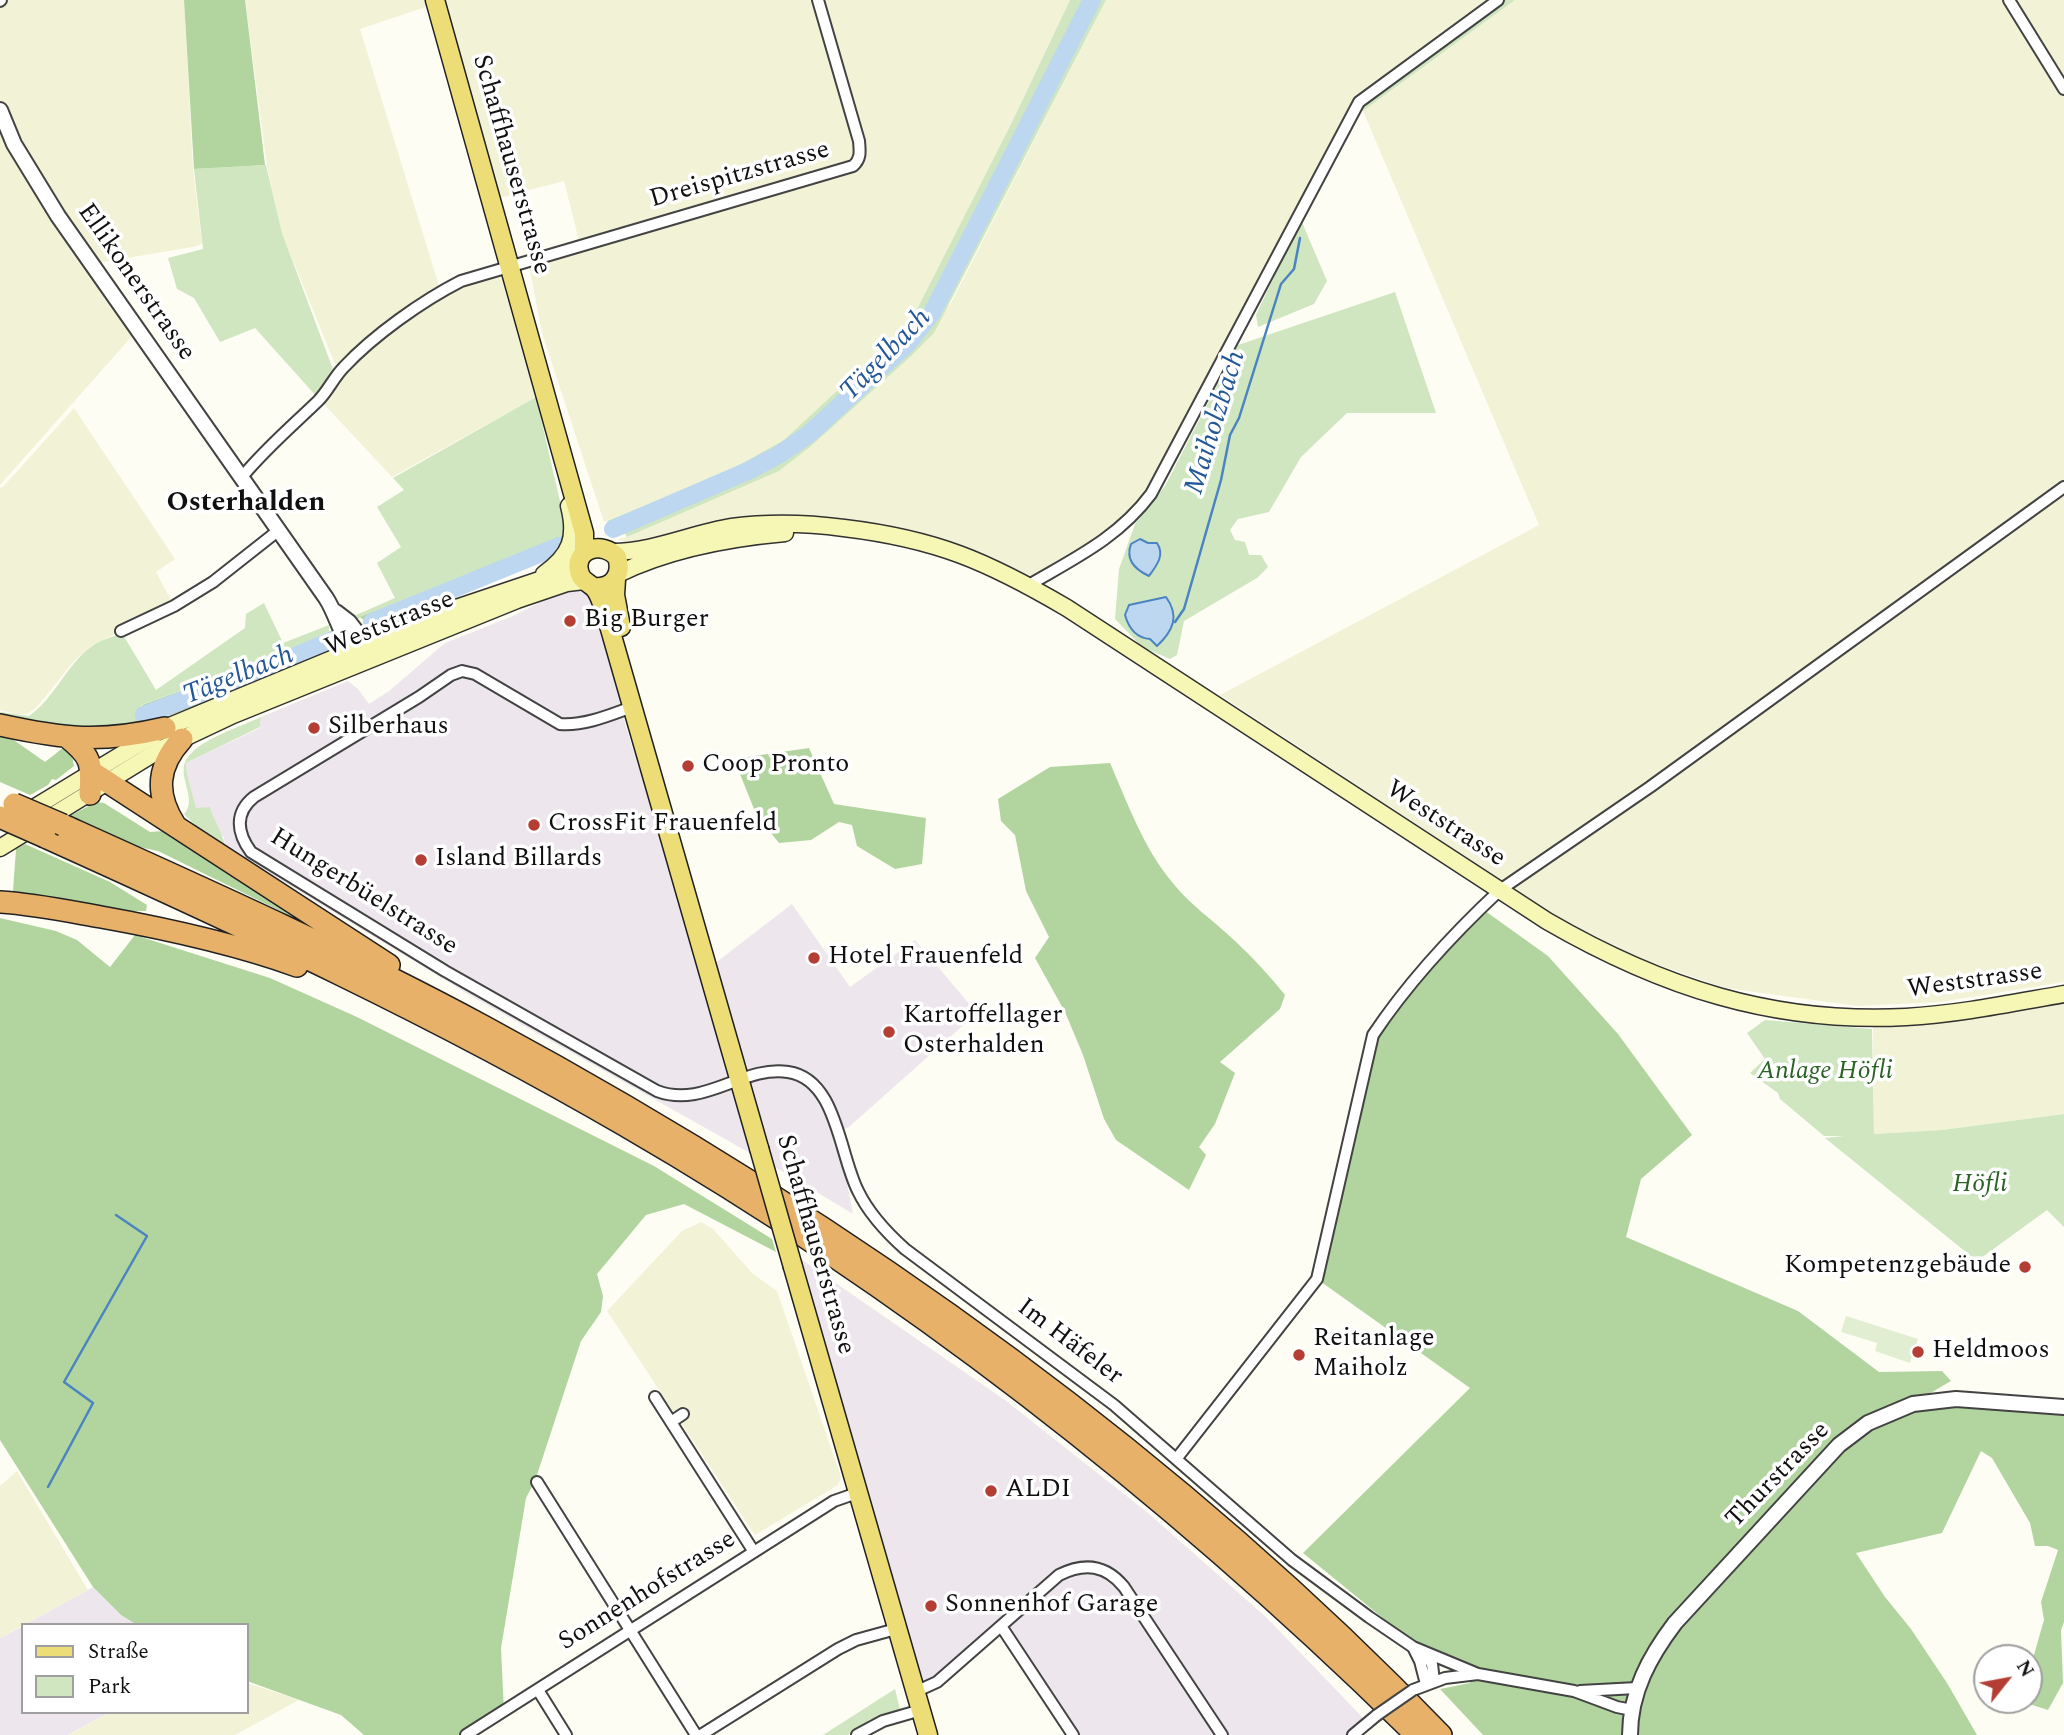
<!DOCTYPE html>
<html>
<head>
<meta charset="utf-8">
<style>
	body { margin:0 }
	#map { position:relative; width:2064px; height:1735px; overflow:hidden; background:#fefdf4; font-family:Spectral,serif }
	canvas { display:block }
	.legend { position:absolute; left:21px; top:1623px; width:228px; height:91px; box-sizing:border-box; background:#fff; border:2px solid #9f9f9f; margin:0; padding:9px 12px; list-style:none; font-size:21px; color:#101010 }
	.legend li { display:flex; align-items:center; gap:14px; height:35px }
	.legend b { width:35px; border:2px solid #9f9f9f }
	.north { position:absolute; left:1973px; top:1644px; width:70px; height:70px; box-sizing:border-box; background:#fff; border:2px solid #9f9f9f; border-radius:50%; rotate:59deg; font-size:19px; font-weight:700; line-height:28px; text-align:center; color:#101010 }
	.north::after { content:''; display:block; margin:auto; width:24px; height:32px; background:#b43d34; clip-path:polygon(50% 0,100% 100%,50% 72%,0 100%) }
</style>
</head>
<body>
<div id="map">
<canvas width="2064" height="1735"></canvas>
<ul class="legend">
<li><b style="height:9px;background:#ecdd76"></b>Straße</li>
<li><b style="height:19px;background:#cfe6c0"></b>Park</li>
</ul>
<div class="north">N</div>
</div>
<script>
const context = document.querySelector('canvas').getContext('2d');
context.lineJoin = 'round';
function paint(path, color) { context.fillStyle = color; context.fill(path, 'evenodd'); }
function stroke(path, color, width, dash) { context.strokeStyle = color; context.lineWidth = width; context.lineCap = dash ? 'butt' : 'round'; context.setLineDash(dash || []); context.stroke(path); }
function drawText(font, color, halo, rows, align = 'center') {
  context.font = font + ' Spectral,serif'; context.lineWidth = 7; context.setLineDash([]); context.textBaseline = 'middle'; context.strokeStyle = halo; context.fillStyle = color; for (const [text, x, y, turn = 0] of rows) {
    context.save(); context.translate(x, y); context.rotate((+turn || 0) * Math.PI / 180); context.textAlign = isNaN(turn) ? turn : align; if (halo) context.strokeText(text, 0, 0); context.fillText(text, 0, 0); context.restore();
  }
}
paint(new Path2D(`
	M565 590H579L585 593 599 617 621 697 623 716 633 750 643 769 701 974 792 904 850 987 915 940 977 1013 849 1127 837 1132 853 1214 780 1170 473 997 225 846 224 837 219 832 210 807 196 809 187 774 186 763 260 728 261 717 348 681 358 689 369 704 389 691 445 643 513 616Z
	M801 1259 1005 1400 1148 1513 1266 1617 1368 1723 1353 1735H1073L1001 1626 937 1682 915 1692 793 1267Z
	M93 1587 121 1615 137 1625H24Z
	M23 1626V1712H110L68 1735H0V1638Z`), '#ede6ed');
paint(new Path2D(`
	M9 0H184L193 169 202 243 198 246 98 263 62 213 27 157 0 99V5Z
	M245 0H427L429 6 360 29 439 286 340 363 335 364 282 234 267 166Z
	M435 0H1070L1012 122 910 323 784 440 730 470 604 522 542 333 528 260 580 245 564 181 492 200Z
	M1106 0H1498L1359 102 1135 516 1029 585 1012 576 845 528 626 544 618 539 627 537 779 471 810 447 909 358 951 303Z
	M1515 0H2064V982L1940 1002 1858 1006 1725 988 1639 958 1556 916 1220 695 1539 525 1363 111Z
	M0 121 134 334 0 485Z
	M489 276 500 277 508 285 536 397 392 477 321 401 360 354 438 296 462 283Z
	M74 408 175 559 156 572 174 606 92 645 73 662 37 707 27 714H16L0 710V488L4 486Z
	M2064 1002V1114L1942 1130 1874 1134 1873 1025 1957 1020Z
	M701 1222 713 1229 753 1274 777 1291 841 1477 838 1485 755 1535 607 1311 682 1231Z
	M17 1471 88 1590 0 1638V1486Z
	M247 1683 299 1700 235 1735H69L110 1712H247Z`), '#f1f2d6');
paint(new Path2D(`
	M1070 0H1106L934 333 909 358 810 447 779 471 627 537 625 534 613 532 607 521 730 470 784 440 910 323 1012 122Z
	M1498 0H1515L1363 111 1359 102Z
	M266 165 282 233 334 372 317 397 255 328 220 342 194 298 177 289 168 258 203 249 194 169Z
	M1301 220 1327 281 1314 304 1258 327 1256 315Z
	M1395 292 1436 413H1347L1301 457 1269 512 1238 519 1230 530 1235 540 1245 542 1249 555H1261L1268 567 1257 578 1184 621 1177 655 1170 659 1142 647 1115 619 1119 569 1135 524 1165 486 1238 345ZM1140 539 1148 543H1157C1165 555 1157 565 1149 576 1138 571 1131 564 1128 552Z
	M536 397 565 523 566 534 561 541 357 619 356 615 395 598 377 563 401 547 377 507 404 490 393 478Z
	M264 603 283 643 329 625V631L282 654 141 705 149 725 113 732 0 720V712L29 716C55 698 66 665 92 646 100 640 113 637 122 633L156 690 245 628 246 614Z
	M261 717 260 727 186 763 187 774 196 808 210 807C214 821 223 833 225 846L203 833 184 814C199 798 174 774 188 757 201 739 240 727 261 717Z
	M1765 1020 1872 1029 1874 1134 1942 1130 2064 1114V1227L2047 1210 1977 1261 1825 1138 1844 1136H1824L1780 1099 1778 1093 1750 1073 1765 1059 1747 1033Z
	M895 1689 900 1710 869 1720 848 1735H823Z`), '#cfe6c0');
paint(new Path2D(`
	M184 0H245L265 165 194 169Z
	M552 544 553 555 509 572 378 628H373L360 617Z
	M330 632 333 643C275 675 211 702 149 722L142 705 282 654Z
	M0 736 11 738 45 762 64 747 71 751 74 766 56 780 52 779 48 785 30 795 0 782Z
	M809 748 834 804 926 818 922 864 895 869 857 846 852 825 839 822 811 840 779 843 756 814 738 769 747 757Z
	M1110 763C1128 804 1143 847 1172 882 1189 904 1214 921 1234 940 1252 957 1270 976 1285 995L1280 1009 1220 1062 1235 1073 1215 1124 1199 1147 1206 1155 1189 1190 1116 1140 1104 1119 1083 1055 1065 1012 1035 958 1049 937 1026 891 1015 835 1001 821 998 799 1050 767Z
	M96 802 104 803 150 832 164 831 315 928 158 851 139 847 70 816Z
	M25 844 110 882 147 905 146 911H117L13 891 16 849Z
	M1481 908 1548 956 1618 1034 1692 1135 1641 1179 1626 1237 1798 1311 1879 1372 1942 1371 1951 1381 1915 1402 2064 1407V1622L2061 1630 2063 1683 2048 1710 2020 1701 2029 1700V1672L2044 1620 2041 1602 2058 1550 2048 1546H2035L2030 1523 1992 1458 1981 1451 1942 1533 1856 1553 1885 1597 1911 1629 1947 1683 1977 1735H1483L1440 1689 1470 1683 1468 1666 1435 1653 1406 1637 1303 1553 1470 1388 1317 1279 1373 1035Z
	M0 918 56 931 77 940 110 967 135 935 270 978 357 1017 654 1166 772 1239 776 1252 684 1204 646 1215 597 1274 603 1296 601 1312 581 1341 535 1481 526 1498 501 1648 504 1712 466 1735H364L341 1715 247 1681V1625H137L121 1615 93 1587 0 1440Z`), '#b2d5a0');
paint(new Path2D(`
	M1846 1316 1918 1339 1910 1363 1875 1351 1877 1343 1841 1332Z`), '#e1eed1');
const water = new Path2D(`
	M1140 539 1148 543H1157C1165 555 1157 565 1149 576 1136 570 1125 560 1131 544Z
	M1166 597C1180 616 1173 631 1157 646L1150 639C1136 638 1129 629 1125 615L1129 605Z`);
paint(water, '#bdd7f1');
stroke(water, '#4b84c1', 2);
stroke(new Path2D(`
	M1175 622 1184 609 1221 480 1230 435 1239 418 1281 284 1294 269 1300 238
	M48 1487 93 1403 64 1382 147 1236 116 1215`), '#4b84c1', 2.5);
stroke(new Path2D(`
	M613 529 750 470 780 454 809 434 908 343 932 313 1092 0
	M372 622 559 546
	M144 715 285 661 334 639`), '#bdd7f1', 18);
const minor = new Path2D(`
	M2009 0 2064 89
	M0 1 1 0
	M242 477C265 449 292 426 318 401 328 391 334 377 344 367 374 335 422 301 461 281L853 166C861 159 860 152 859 141L818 0
	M1029 585C1075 558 1118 538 1151 494L1359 102 1498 0
	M121 631 174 606 213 582 279 530
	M632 707C610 715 584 726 560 724L475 674 462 671 451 675 419 697 254 797C234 813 237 833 251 852L445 971 657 1091C704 1109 743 1065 788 1072 837 1079 839 1154 858 1191 869 1214 886 1232 905 1249L1114 1405 1292 1560 1369 1617 1413 1647 1478 1674
	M655 1397 754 1552
	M671 1422 683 1414
	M1177 1458 1317 1279 1373 1035C1407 984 1454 933 1500 890L1650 787 2064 487
	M537 1482 696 1735
	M1001 1626 1073 1735
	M1413 1647 1420 1661 1426 1684
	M1425 1653 1432 1664 1434 1681
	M538 1690 566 1735
	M1413 1690 1445 1678 1478 1674 1574 1691 1617 1707 1632 1710
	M1580 1691 1637 1688
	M915 1692 937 1682 1059 1575C1085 1562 1106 1565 1124 1587L1222 1735
	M466 1735 834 1501 857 1493
	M701 1735 838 1649 856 1640 896 1629
	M857 1735 883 1721 921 1710
	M1353 1735 1377 1715`);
const tertiary = new Path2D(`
	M0 110 14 144 58 216 326 598C338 616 342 644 360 656
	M336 612 349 622 366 644
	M1630 1735C1630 1692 1650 1656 1675 1623L1839 1445 1868 1423 1913 1404 1956 1399 2064 1407`);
const secondary = new Path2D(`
	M613 552C653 552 693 533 732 527 770 522 806 523 844 528 936 539 987 561 1067 608L1547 921C1661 987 1773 1024 1906 1017 1959 1014 2012 1003 2064 994
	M544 574C571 555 577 537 569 506
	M618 574C669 549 729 538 785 533
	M22 815 165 728 453 609 563 572 580 559
	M0 848 161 749 233 715 517 600 567 583 584 581`);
const primary = new Path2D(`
	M435 0 584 533V553
	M616 579 615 595 621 627
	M593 587C612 589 623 575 617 557 603 541 574 548 579 571 581 581 588 582 594 588 599 593 601 602 604 608L759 1148
	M793 1267 928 1735`);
const motorway = new Path2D(`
	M0 725C64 739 101 743 165 728
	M67 737C92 757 92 763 90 794
	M92 772 389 965
	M63 825C205 889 348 953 485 1027 833 1215 1166 1449 1441 1735
	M175 825C155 794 157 766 182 739
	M45 837C242 926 437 1016 624 1125 914 1293 1177 1500 1416 1735
	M0 902C34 904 67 911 101 917 168 929 233 943 297 966`);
stroke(minor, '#434343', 14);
stroke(tertiary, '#434343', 18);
stroke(secondary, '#323232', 19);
stroke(primary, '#212121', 21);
stroke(motorway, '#212121', 24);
stroke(minor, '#fff', 10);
stroke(tertiary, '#fff', 14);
stroke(secondary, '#f7f7b5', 16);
stroke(primary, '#ecdd76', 18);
stroke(motorway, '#e7b169', 21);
const minorBridge = new Path2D(`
	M1377 1715 1413 1690`);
const primaryBridge = new Path2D(`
	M759 1148 793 1267`);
const motorwayBridge = new Path2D(`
	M14 804 63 825
	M0 817 45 837`);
stroke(minorBridge, '#434343', 14, []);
stroke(primaryBridge, '#212121', 21, []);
stroke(motorwayBridge, '#212121', 24, []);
stroke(minorBridge, '#fff', 10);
stroke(primaryBridge, '#ecdd76', 18);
stroke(motorwayBridge, '#e7b169', 21);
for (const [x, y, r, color] of [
	[570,621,7,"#b43d34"],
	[314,728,7,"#b43d34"],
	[688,766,7,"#b43d34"],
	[534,825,7,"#b43d34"],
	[421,860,7,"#b43d34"],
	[814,958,7,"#b43d34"],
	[889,1032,7,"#b43d34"],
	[2025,1267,7,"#b43d34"],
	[1918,1352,7,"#b43d34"],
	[1299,1355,7,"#b43d34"],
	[991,1491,7,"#b43d34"],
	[931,1606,7,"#b43d34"]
]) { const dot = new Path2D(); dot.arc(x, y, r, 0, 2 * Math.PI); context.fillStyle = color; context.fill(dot); stroke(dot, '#fff', 2.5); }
drawText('26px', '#101010', '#fff', [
	["Schaffhauserstrasse",510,165,74],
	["Dreispitzstrasse",740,176,-16],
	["Ellikonerstrasse",135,283,55],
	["Weststrasse",390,625,-22],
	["Weststrasse",1445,825,33],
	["Hungerbüelstrasse",363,893,32],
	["Weststrasse",1975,982,-8],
	["Schaffhauserstrasse",814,1245,74],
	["Im Häfeler",1069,1343,37],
	["Thurstrasse",1779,1476,-46],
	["Sonnenhofstrasse",648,1592,-32]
]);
drawText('26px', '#101010', '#fff', [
	["Big Burger",584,621],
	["Silberhaus",328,728],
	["Coop Pronto",702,766],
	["CrossFit Frauenfeld",548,825],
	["Island Billards",435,860],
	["Hotel Frauenfeld",828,958],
	["Kartoffellager",903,1017],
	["Osterhalden",903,1047],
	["Kompetenzgebäude",2011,1267,"right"],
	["Reitanlage",1313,1340],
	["Maiholz",1313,1370],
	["Heldmoos",1932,1352],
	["ALDI",1005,1491],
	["Sonnenhof Garage",945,1606]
], 'left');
drawText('italic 26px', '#2b6225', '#fff', [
	["Anlage Höfli",1825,1073],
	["Höfli",1980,1186]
]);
drawText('italic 28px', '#245797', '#fff', [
	["Tägelbach",887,356,-46],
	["Maiholzbach",1217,423,-73],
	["Tägelbach",239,677,-22]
]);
drawText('bold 28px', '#101010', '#fff', [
	["Osterhalden",246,505]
]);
</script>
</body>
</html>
